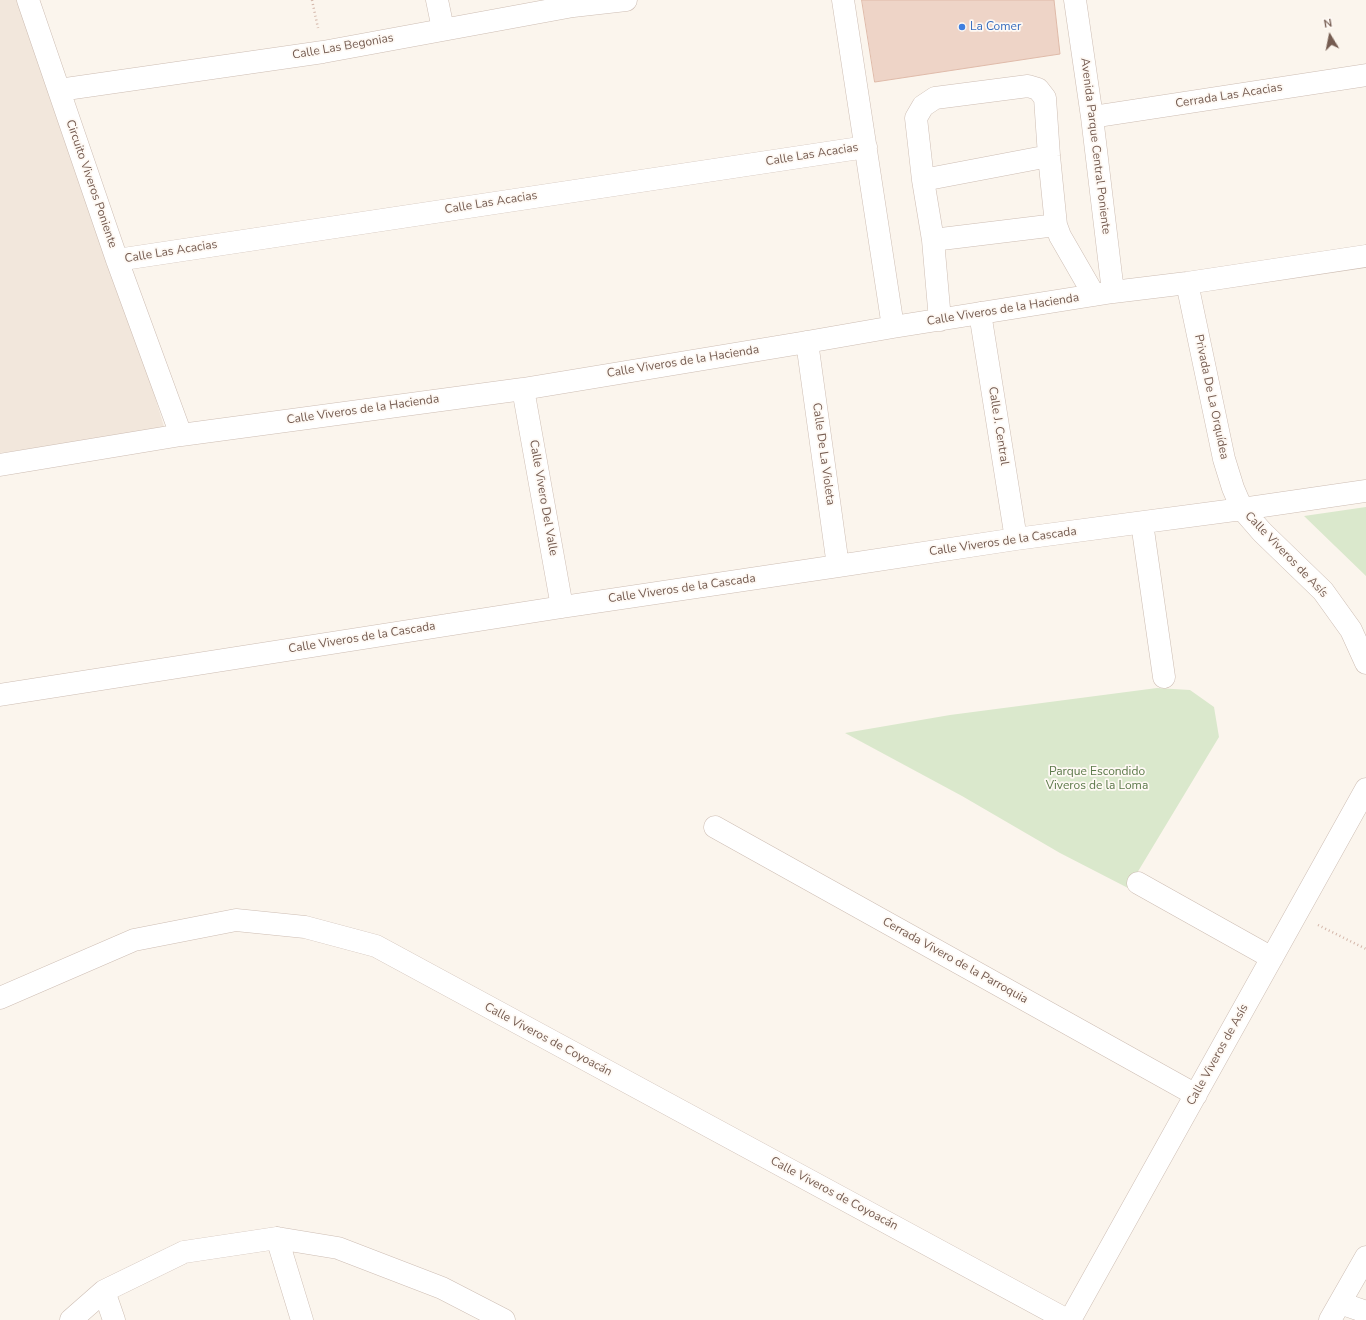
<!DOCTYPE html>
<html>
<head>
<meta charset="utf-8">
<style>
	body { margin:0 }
	#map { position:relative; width:1366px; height:1320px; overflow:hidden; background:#fbf5ed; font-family:"Nunito Sans",sans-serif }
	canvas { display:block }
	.north { position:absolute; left:1310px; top:16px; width:40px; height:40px; -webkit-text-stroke:3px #fef9f4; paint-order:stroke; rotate:350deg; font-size:11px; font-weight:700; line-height:16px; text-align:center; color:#755c51 }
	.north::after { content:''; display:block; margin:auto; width:14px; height:18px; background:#755c51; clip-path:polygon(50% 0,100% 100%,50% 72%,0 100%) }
</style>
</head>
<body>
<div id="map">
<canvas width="1366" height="1320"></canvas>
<div class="north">N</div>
</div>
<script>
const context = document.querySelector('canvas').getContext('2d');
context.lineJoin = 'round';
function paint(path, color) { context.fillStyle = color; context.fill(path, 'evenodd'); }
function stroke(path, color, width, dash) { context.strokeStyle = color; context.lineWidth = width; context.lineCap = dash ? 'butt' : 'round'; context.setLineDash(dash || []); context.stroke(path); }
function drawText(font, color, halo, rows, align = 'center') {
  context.font = font + ' "Nunito Sans",sans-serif'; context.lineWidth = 3.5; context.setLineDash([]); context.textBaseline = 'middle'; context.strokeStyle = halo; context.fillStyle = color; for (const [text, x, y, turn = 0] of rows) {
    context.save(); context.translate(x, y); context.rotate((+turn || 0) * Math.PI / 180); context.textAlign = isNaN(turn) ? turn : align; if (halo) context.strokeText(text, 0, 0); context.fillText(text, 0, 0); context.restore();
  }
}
paint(new Path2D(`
	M0 0H35L165 430 0 453Z`), '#f2e7dc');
paint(new Path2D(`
	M1366 507V576L1304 516Z
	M1157 688 1190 690 1214 707 1219 737 1128 888 1060 853 962 796 845 733 950 715Z`), '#dae8cc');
const building = new Path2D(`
	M862 0H1054L1060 54 875 82Z`);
paint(building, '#eed4c7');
stroke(building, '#dfbaa9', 1);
const minor = new Path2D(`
	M28 0 117 260 181 435
	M437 0 443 29
	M843 0 893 327
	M1075 0 1092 117 1113 292
	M59 90 323 52 573 6 626 0
	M1092 117 1366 75
	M923 180 1049 156
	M933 240 1056 225
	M117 260 866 147
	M1187 283 1224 459 1233 488 1242 509 1262 532 1323 591 1351 630 1366 663
	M980 313 1016 539
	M940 320 933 240 923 180 916 118 923 106 935 98 1028 86 1038 89 1045 98 1049 156 1056 225 1060 236 1094 295
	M807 342 838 566
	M523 389 562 607
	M0 465 181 435 523 389 807 342 893 327 1113 292 1187 283 1366 256
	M1142 523 1164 677
	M0 695 562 607 838 566 1016 539 1242 509 1366 491
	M715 827 1196 1095
	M1138 883 1272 958
	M0 998 134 940 236 920 305 927 376 946 1067 1320
	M277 1238 302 1320
	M104 1291 114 1320
	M1340 1303 1366 1312
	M71 1320 104 1291 184 1252 277 1238 338 1248 442 1288 504 1320
	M1070 1320 1366 789
	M1330 1320 1366 1257`);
stroke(minor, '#cdbdb3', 23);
stroke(new Path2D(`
	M312 0 318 28
	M1318 925 1366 949`), '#d4b7aa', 2.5, [1, 3]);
stroke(minor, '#fff', 22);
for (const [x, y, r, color] of [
	[962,27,4,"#3f7fe0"]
]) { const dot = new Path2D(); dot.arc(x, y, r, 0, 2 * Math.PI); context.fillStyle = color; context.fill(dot); stroke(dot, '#fef9f4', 1.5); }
drawText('12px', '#366cbe', '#fef9f4', [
	["La Comer",970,27]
], 'left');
drawText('12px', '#755c51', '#fef9f4', [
	["Calle Las Begonias",343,47,-10],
	["Cerrada Las Acacias",1229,96,-9],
	["Avenida Parque Central Poniente",1095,146,83],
	["Calle Las Acacias",812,155,-9],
	["Circuito Viveros Poniente",91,184,71],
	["Calle Las Acacias",491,203,-9],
	["Calle Las Acacias",171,252,-9],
	["Calle Viveros de la Hacienda",1003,310,-9],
	["Calle Viveros de la Hacienda",683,362,-9],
	["Privada De La Orquídea",1211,397,78],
	["Calle Viveros de la Hacienda",363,410,-8],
	["Calle J. Central",998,426,81],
	["Calle De La Violeta",823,454,82],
	["Calle Vivero Del Valle",543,498,80],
	["Calle Viveros de la Cascada",1003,542,-8],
	["Calle Viveros de Asís",1286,555,46],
	["Calle Viveros de la Cascada",682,589,-8],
	["Calle Viveros de la Cascada",362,638,-9],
	["Cerrada Vivero de la Parroquia",955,961,29],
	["Calle Viveros de Coyoacán",548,1040,28],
	["Calle Viveros de Asís",1218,1055,-61],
	["Calle Viveros de Coyoacán",834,1194,28]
]);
drawText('12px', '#5c794a', '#fef9f4', [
	["Parque Escondido",1097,772],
	["Viveros de la Loma",1097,786]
]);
</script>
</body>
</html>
